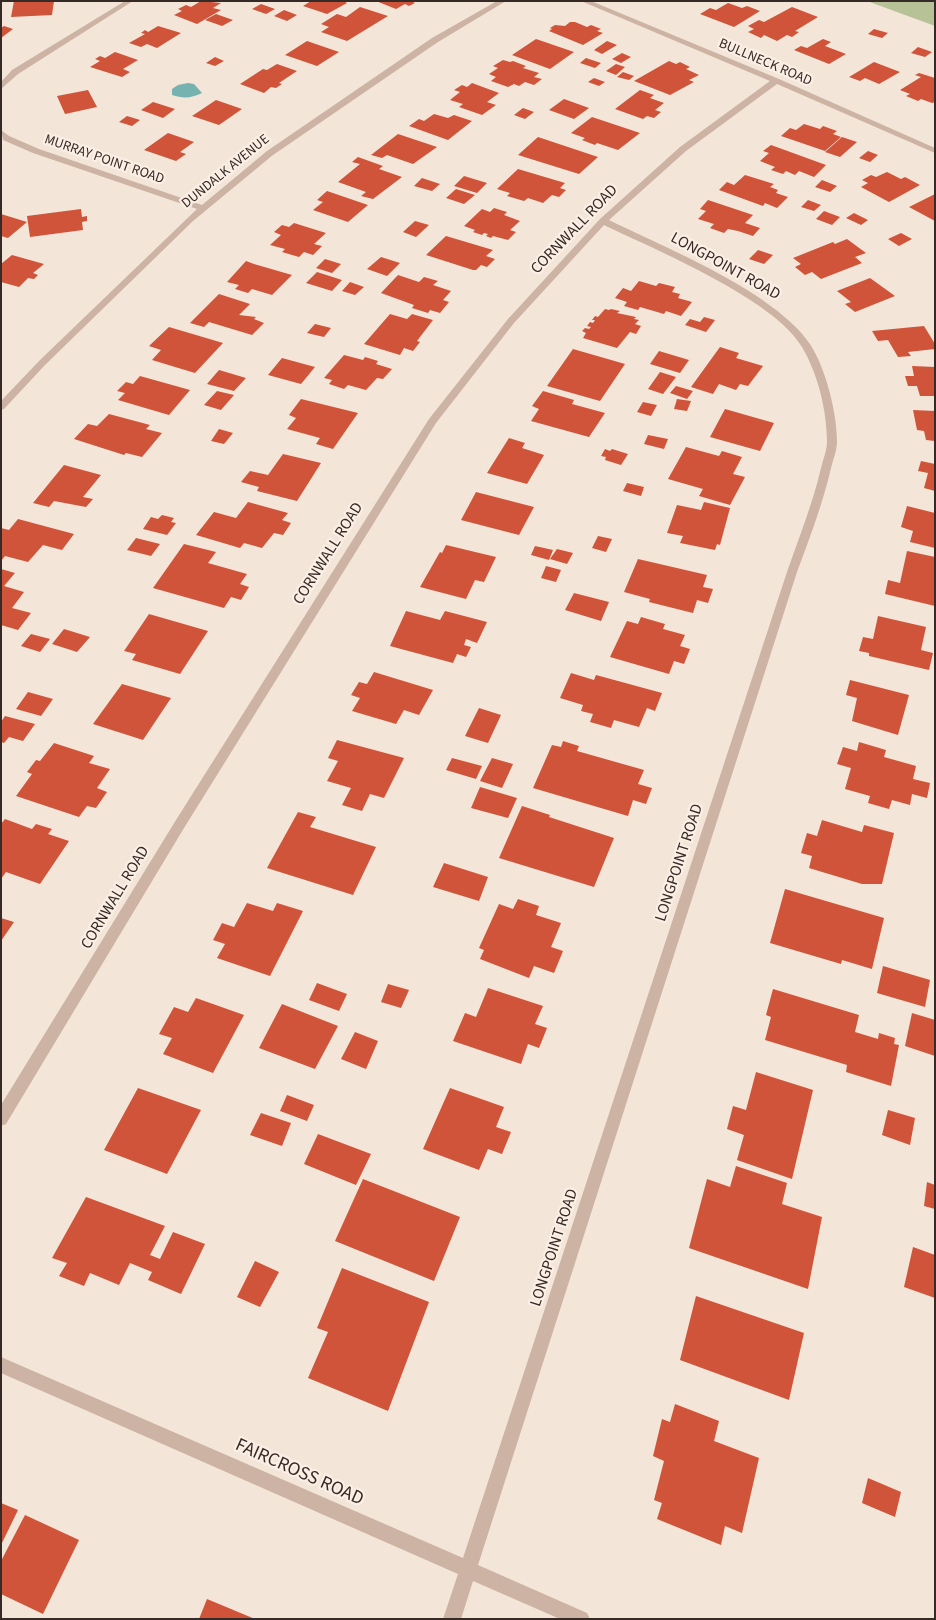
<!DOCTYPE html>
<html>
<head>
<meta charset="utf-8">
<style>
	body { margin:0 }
	#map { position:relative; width:936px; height:1620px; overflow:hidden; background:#f3e5d8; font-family:"Source Sans 3",sans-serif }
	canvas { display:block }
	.frame { position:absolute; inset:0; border:2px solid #362a26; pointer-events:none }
</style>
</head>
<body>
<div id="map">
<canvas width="936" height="1620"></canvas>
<div class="frame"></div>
</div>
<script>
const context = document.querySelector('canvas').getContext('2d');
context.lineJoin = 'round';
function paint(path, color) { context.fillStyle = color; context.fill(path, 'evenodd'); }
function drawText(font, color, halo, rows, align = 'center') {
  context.font = font + ' "Source Sans 3",sans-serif'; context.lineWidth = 4.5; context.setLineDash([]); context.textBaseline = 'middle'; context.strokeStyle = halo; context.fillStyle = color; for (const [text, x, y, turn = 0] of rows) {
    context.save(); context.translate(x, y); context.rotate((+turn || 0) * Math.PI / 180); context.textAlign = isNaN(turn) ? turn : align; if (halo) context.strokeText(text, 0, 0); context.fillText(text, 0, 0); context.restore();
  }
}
paint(new Path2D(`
	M867 1H935V26Z`), '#b7c397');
paint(new Path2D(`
	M188 83 194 84 202 93C191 98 184 99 172 95V89L178 85Z`), '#75b2b0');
paint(new Path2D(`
	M14 1H54L52 15 11 17Z
	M201 1 221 3 213 8 221 10 197 24 174 15 182 11 178 9 186 5 191 7Z
	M311 1H344L347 3 327 14 303 6Z
	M376 1H411L415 3 409 6 405 4 396 9Z
	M728 3 742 8 747 6 760 11 734 27 700 14 710 8 716 10Z
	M261 4 275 9 266 14 252 9Z
	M360 7 388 16 347 41 321 32 329 27 321 24 337 14 346 17Z
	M792 7 818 17 795 31 799 32 792 37 787 35 777 41 764 35 761 38 748 32 754 29 748 26 759 20 764 22Z
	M284 10 297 15 287 21 274 16Z
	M216 14 233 20 222 26 205 20Z
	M570 22H575L587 27 591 25 601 29 597 31 603 33 583 45 549 31 552 29 550 28 555 25 565 26Z
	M4 26 13 29 1 38V28Z
	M158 26 181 33 157 48 147 44 141 47 129 43 145 34 141 33 145 30 148 32Z
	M874 29 888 33 882 38 868 34Z
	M536 39 574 52 550 69 512 55Z
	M823 39 831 42 825 46 846 54 829 64 794 50 801 46 807 48Z
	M307 41 339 52 317 66 285 55Z
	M607 41 617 45 602 54 594 50Z
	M918 47 932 52 925 57 911 53Z
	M115 52 138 60 123 69 130 72 122 77 90 67 100 61 95 59 100 56 105 58Z
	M622 53 631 57 621 63 612 59Z
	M215 57 224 61 215 66 206 63Z
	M586 58 601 63 595 68 580 63Z
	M503 60 510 62 513 61 526 66 523 68 539 73 534 77 542 79 534 85 525 82 519 86 514 84 508 87 491 81 496 77 489 74 498 68 493 66Z
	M669 61 676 64 680 62 690 67 686 69 699 75 689 80 694 82 670 95 634 81Z
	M874 62 900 72 879 84 865 78 860 81 849 77Z
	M277 64 297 71 279 83 282 84 276 88 271 87 264 93 240 84 263 69 267 70Z
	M616 64 625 67 616 75 606 71Z
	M623 72 634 76 629 80 617 77Z
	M919 73 935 78V102L932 103 921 99 918 101 906 96 910 94 900 90 921 77 915 75Z
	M594 78 605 82 599 86 588 82Z
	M472 83 499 93 487 102 496 105 482 115 459 107 463 104 450 100 460 92 454 90 462 85 467 87Z
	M88 90 97 107 65 114 57 96Z
	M640 90 654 95 650 98 664 103 655 110 661 112 654 118 647 116 643 119 615 109Z
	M564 99 589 108 574 119 549 110Z
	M216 100 242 109 219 125 192 116Z
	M153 102 175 109 163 118 141 110Z
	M523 108 534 112 525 119 514 115Z
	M434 114 448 118 454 115 472 121 448 140 409 126 419 119 424 121Z
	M127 116 140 120 132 126 119 122Z
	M592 117 640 133 618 150 597 143 595 145 582 140 585 138 571 133Z
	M804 124 820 129 823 126 837 131 833 134 841 137 825 151 781 136 790 128 796 130Z
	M168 133 194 142 180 152 186 154 176 161 144 150Z
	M398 134 437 147 413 164 387 155 382 158 371 155Z
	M538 137 598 157 579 174 518 155Z
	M842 137 857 142 840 157 825 152Z
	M771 145 826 165 814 177 799 171 795 175 786 171 783 174 771 170 775 167 760 161 769 153 763 151Z
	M868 151 878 155 870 162 859 158Z
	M358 157 383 166 379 169 402 177 373 199 361 196 366 192 338 182 360 164 352 162Z
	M518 169 565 183 560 188 566 190 559 197 552 195 543 203 528 198 524 201 507 196 510 193 497 189Z
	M887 172 901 179 905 177 920 185 889 202 861 187 868 183 862 180 871 175 876 177Z
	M745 175 774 184 770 187 778 190 776 193 788 197 777 208 765 203 763 206 719 190 727 182 734 185Z
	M464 176 487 183 477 193 454 186Z
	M422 178 440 184 432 191 414 186Z
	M822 180 837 186 830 192 815 187Z
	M456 189 475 195 464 204 446 198Z
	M327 191 368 205 348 222 313 210 323 202 317 200Z
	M935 194V221L909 207Z
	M708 200 753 215 745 223 760 228 753 236 738 231 728 229 724 233 710 228 714 224 698 219 706 211 700 209Z
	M808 200 821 205 814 211 801 207Z
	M494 208 507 212 504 215 520 221 510 230 516 232 508 240 493 236 491 238 486 236 488 234 484 233 482 235 473 232 475 230 464 226 482 209 490 212Z
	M81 209 82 217 87 216V221L82 222 83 230 30 237 27 216Z
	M824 211 840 217 832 225 816 219Z
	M854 213 868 220 861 225 846 218Z
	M1 214 27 222 8 238 1 236Z
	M415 221 429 225 416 237 403 232Z
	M294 223 326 233 314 244 322 246 313 255 304 252 299 257 282 252 285 249 270 245 281 235 274 232 282 225 289 227Z
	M901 233 912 239 899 246 888 239Z
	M446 236 493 250 486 256 495 259 487 267 481 265 476 270H473L426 255Z
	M847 239 866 253 855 257 862 263 821 279 812 272 805 275 795 267 801 264 793 258 833 242 835 244Z
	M758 250 773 255 764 264 749 259Z
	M12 255 44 264 33 273 38 275 34 279 28 278 19 287 1 282V264Z
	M381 257 400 263 387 276 367 269Z
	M325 259 341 264 332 273 316 268Z
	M246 261 254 264 292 275 272 295 252 289 248 293 235 289 239 285 227 282Z
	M317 272 342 280 332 291 306 283Z
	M398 275 419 282 424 277 438 281 433 285 451 291 443 300 449 302 440 313 430 310 428 313 412 308 414 305 381 293Z
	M870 278 895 296 855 312 845 304 851 302 837 291Z
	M639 281 656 286 659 283 675 287 672 292 680 294 678 298 692 302 681 316 666 311 664 314 640 307 638 310 624 306 627 302 615 298 623 288 631 291Z
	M350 282 364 287 355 295 342 291Z
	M219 294 250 304 239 315 256 317 254 319 264 323 252 335 209 322 204 327 190 323Z
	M605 309 609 310 611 309 620 311 617 313 636 317 634 319 639 320 635 324 641 326 636 334 630 332 617 348 583 338 586 333 582 331 585 328 589 329 591 327 587 326 590 322 593 323 595 320H592L595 316 598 317Z
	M390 314 407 319 412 314 433 320 417 341 420 342 413 351 404 348 400 355 364 344Z
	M704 317 715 320 706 332 685 325 690 319 700 322Z
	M315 324 331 328 324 337 307 333Z
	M924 326 935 344V349L908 352 911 356 898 357 888 340 878 341 872 331Z
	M169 327 223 343 195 373 152 360 161 350 149 346Z
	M720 347 739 353 736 358 763 366 748 386 740 384 736 390 719 384 713 394 691 387Z
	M573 349 625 364 600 401 547 386Z
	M659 351 689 360 680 373 650 364Z
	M344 355 363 360 365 357 378 361 376 364 392 369 383 379 377 378 366 390 348 385 344 389 329 384 332 380 324 378Z
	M282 358 315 367 301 384 268 375Z
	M912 366 935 367V396H920L917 386H908L905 376H914Z
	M219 370 246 378 234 391 207 384Z
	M660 372 676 377 663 394 648 389Z
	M140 376 190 390 169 415 118 400 125 393 117 391 126 382 133 384Z
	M676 386 693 391 687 399 670 393Z
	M217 391 234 395 221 410 204 405Z
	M543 391 574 400 572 404 605 413 589 437 531 421 539 409 532 406Z
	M301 399 358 413 333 449 316 444 320 438 287 429 296 418 289 415Z
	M677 399 691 401 687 411 674 409Z
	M643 402 657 405 651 416 637 412Z
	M725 409 774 423 760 451 710 437Z
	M913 410 935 411V441L926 440 924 431 917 430Z
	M109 414 150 425 146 429 162 433 142 457 126 453 124 455 74 439 88 424 97 426Z
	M219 429 233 433 224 444 211 441Z
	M648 435 668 439 664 449 644 444Z
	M509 438 525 443 522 448 544 455 527 484 487 473Z
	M686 447 719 456 722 451 742 457 733 474 745 477 730 505 699 496 703 489 668 479Z
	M605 449 610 451 612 449 628 454 621 465 605 460 606 457 601 456Z
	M283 454 321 463 297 501 257 491 259 487 241 482 250 471 268 475Z
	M921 461 935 464V491L924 488 928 473 918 471Z
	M64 465 101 475 83 497 93 499 86 507 54 501 49 507 33 503Z
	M627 483 644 487 641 496 623 491Z
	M476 492 534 507 519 535 461 520Z
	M248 502 288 513 282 520 291 523 283 535 274 533 262 548 244 543 240 548 196 535 214 512 236 518Z
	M704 502 730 508 720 545 717 544 715 550 680 543 683 536 667 533 677 505 701 510Z
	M907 506 935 513V548L910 542 913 531 901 527Z
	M162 515 174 518 171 522 176 523 167 535 143 529 151 517 158 519Z
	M18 519 74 534 62 550 43 545 28 562 5 556 1 561V528L9 530Z
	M598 536 612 539 606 552 592 548Z
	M136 538 160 544 151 556 127 550Z
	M184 544 216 552 208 563 247 574 240 584 249 587 241 600 231 597 224 608 153 588Z
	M446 545 496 557 484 582 475 580 466 599 420 587 440 552 442 553Z
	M535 546 553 550 549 560 531 555Z
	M557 549 573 553 567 564 550 559Z
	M907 551 935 557V606L885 594 888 580 900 583Z
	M638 559 707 575 703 587 713 589 708 603 697 600 693 613 649 602 650 599 624 592Z
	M546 566 561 570 556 582 541 578Z
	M1 569 15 573 4 586 24 592 12 608 31 613 18 630 1 625Z
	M574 593 609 602 601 621 565 610Z
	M406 611 440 620 445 611 487 622 477 643 466 639 464 645 471 647 466 657 457 654 453 663 390 646Z
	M149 614 208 631 180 674 132 660 136 654 124 651Z
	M878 616 926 627 921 650 933 653 929 670 869 656V653L859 651 863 637 873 639Z
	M641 617 665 624 663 629 685 635 680 646 690 649 684 664 674 661 669 674 610 657 627 621 638 624Z
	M64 629 90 637 77 652 52 644Z
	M31 634 50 639 40 652 21 646Z
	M374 672 433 690 419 715 404 710 396 724 352 711 360 698 351 695 359 682 367 684Z
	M571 673 594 680 596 675 662 693 655 711 647 708 639 727 614 720 611 728 590 722 593 714 581 711 583 705 560 698Z
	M850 680 909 695 898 735 852 721 857 698 846 695Z
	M122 684 171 698 143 740 93 724Z
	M28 692 53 699 41 716 16 709Z
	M479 708 501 715 488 743 465 736Z
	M5 716 35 724 23 741 9 737 4 743 1 742V722Z
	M337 740 404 758 384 798 370 794 362 811 342 805 351 788 327 781 338 761 328 758Z
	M563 741 579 746 577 751 644 770 638 784 652 788 646 804 633 800 628 816 533 788 552 745 561 747Z
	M859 742 886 750 884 757 916 766 913 779 930 783 927 798 912 794 910 805 892 800 889 809 868 803 870 796 845 789 851 768 837 764 843 747 857 751Z
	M54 743 94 756 89 763 110 769 97 788 107 792 96 808 87 806 79 817 16 796 32 774 27 772 36 760 40 761Z
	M452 758 482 766 476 779 446 770Z
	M492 758 513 764 502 788 480 781Z
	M480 787 517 798 508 818 471 808Z
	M522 806 550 815 549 817 614 838 594 887 499 858Z
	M298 812 316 817 310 827 376 847 353 895 267 868Z
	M5 819 32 829 36 824 52 829 48 834 69 841 40 884 6 872 1 879V824Z
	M822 820 862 832 864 825 894 833 882 884H862L809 868 812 856 801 853 807 833 817 836Z
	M444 863 488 877 479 901 433 887Z
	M785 889 884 918 872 969 842 960 841 964 770 943Z
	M518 899 539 906 536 915 561 923 551 947 563 951 554 973 534 966 529 978 480 959 484 950 479 948 499 904 513 909Z
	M247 903 273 911 277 903 303 911 270 976 217 958 225 944 213 940 222 923 234 927Z
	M1 918 14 922 1 941Z
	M883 966 930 980 925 1007 877 993Z
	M317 983 347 994 339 1011 309 1000Z
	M388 984 409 990 401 1008 381 1002Z
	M488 988 543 1006 535 1024 547 1028 539 1048 528 1044 521 1064 453 1041 465 1013 476 1017Z
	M773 989 859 1015 855 1032 878 1039 879 1033 895 1038 894 1044 899 1045 891 1086 846 1072 847 1065 765 1040 771 1017 766 1015Z
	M196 998 244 1015 213 1073 163 1054 172 1038 159 1034 174 1007 188 1012Z
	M282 1004 338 1026 315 1069 259 1048Z
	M912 1013 935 1020V1056L905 1046Z
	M355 1032 378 1041 366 1069 341 1059Z
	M756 1072 813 1090 792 1179 737 1160 744 1135 727 1129 733 1106 746 1110Z
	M138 1088 201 1110 167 1174 104 1150Z
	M450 1088 504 1107 496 1127 511 1132 502 1154 488 1149 479 1170 423 1149Z
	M287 1095 314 1105 307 1121 280 1111Z
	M888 1110 915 1118 910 1145 882 1135Z
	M261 1113 291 1123 282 1146 250 1135Z
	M318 1134 371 1154 356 1185 304 1164Z
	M736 1166 787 1183 782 1204 822 1217 808 1289 689 1248 707 1179 730 1187Z
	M363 1179 460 1217 434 1281 335 1241Z
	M927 1182 935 1185V1209L924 1206Z
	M86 1197 165 1226 150 1255 160 1259 173 1232 205 1244 181 1294 148 1280 152 1272 130 1263 119 1285 90 1273 84 1286 59 1276 67 1263 52 1258Z
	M913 1247 935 1255V1298L904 1287Z
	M255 1261 279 1272 260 1307 237 1297Z
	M342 1268 429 1302 388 1411 308 1378 328 1332 317 1328Z
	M696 1296 804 1333 789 1400 680 1360Z
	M675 1404 719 1421 714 1441 759 1458 742 1533 725 1526 721 1545 657 1519 662 1503 654 1500 664 1461 653 1456 662 1419 670 1422Z
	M868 1478 901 1492 895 1517 862 1503Z
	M1 1503 18 1510 1 1545Z
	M25 1515 79 1540 43 1614 1 1594V1561Z
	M207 1599 255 1619H199Z`), '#cf543a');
paint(new Path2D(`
	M125 1H133L18 74 1 89V82L12 70Z
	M497 1H506L438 42 273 155 193 221 45 365 4 409 1 410V401L39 361 197 209 33 153 3 140 1 130 9 136 39 149 202 205 267 151 432 38Z
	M581 1H591L779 79 935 148V153L777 84 686 151 609 220C666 248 775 292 810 344 826 369 837 413 837 442 837 450 833 460 831 468 823 503 810 537 797 572L478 1565 587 1613 590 1619H560L473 1581 461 1619H443L458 1574 1 1373V1357L463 1558 787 572C799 537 813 503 821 468 823 460 827 450 827 442 827 411 818 374 802 347 774 299 656 250 604 225L514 323 436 423 184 828 6 1124 1 1126V1105L176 820 429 419 508 319 600 219 680 147 770 81Z`), '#ccb3a3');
drawText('14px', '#362a26', '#fbefe5', [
	["BULLNECK ROAD",765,63,23],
	["MURRAY POINT ROAD",104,160,19],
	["DUNDALK AVENUE",226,172,-39]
]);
drawText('16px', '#362a26', '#fbefe5', [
	["CORNWALL ROAD",575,230,-46],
	["LONGPOINT ROAD",725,267,29],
	["CORNWALL ROAD",329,554,-58],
	["LONGPOINT ROAD",680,863,-72],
	["CORNWALL ROAD",116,898,-59],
	["LONGPOINT ROAD",555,1248,-72]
]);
drawText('19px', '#362a26', '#fbefe5', [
	["FAIRCROSS ROAD",299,1473,24]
]);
</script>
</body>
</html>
